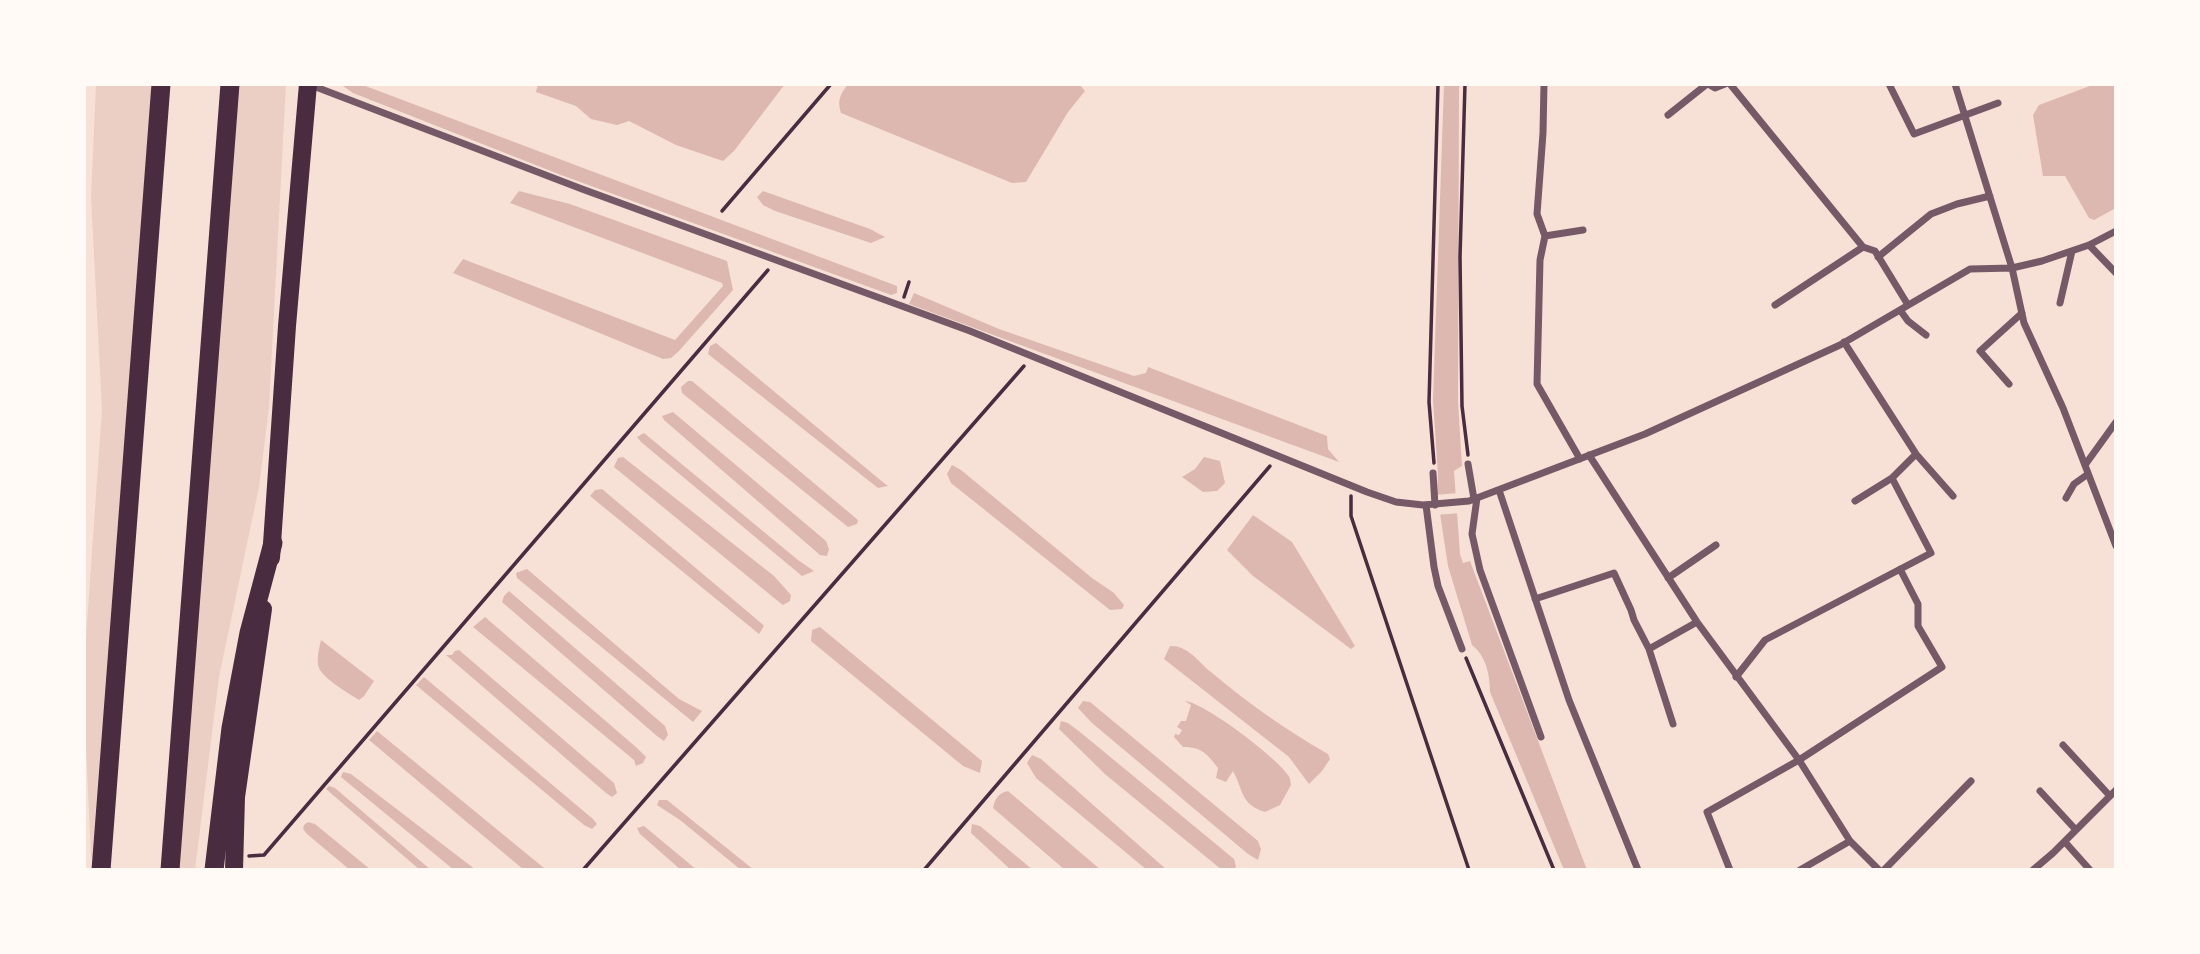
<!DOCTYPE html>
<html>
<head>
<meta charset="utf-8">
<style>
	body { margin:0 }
	#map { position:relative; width:2200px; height:954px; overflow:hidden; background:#f7e1d7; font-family:Montserrat,sans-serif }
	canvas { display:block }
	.frame { position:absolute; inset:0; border:86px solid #fffaf5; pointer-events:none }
</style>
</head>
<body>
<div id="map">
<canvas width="2200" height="954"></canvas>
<div class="frame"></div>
</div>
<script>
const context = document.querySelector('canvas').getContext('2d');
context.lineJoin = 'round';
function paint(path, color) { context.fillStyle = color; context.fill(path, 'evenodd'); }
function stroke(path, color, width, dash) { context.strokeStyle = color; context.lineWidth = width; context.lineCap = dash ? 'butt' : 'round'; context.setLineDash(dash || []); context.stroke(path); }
paint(new Path2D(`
	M96 84H152L92 859 91 856 84 705 85 651 102 410 91 197Z
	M232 84H286L269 408 259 487 219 677 195 870H174Z`), '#ebcfc5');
paint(new Path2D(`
	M340 84H360L897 286V293L891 295 561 175 353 93Z
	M538 84H785L734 151 723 161 676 145 629 121 617 125 591 119 576 106 536 92Z
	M848 84H1079L1085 91 1068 112 1026 182 1012 183 841 113C837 100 840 95 848 84Z
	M1444 84H1459L1458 402 1462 466 1454 471 1460 554 1463 563 1470 561 1587 870H1564L1490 692C1490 675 1486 656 1472 645L1448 566 1437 494 1438 475 1433 400Z
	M2095 84H2116V208L2094 220 2089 218 2065 176H2043L2033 115 2039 105Z
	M519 191 570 204 727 261 733 290 678 352 671 358 663 359 453 273 463 259 675 340 723 286 722 283 510 203Z
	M763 191 870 229 885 237 871 243 775 211 763 205 757 197Z
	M914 293 999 329 1134 376 1146 373 1148 367 1327 436 1328 449 1339 462 909 304Z
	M716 343 879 479 888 486 878 488 708 354 710 346Z
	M688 381H692L858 520 857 524 848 527 682 393 681 387Z
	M673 412 826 541 829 549 827 556 820 555 664 420 662 416Z
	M644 433 798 560 814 571 802 576 641 442 637 437Z
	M623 457 774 576 791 595 790 601 783 605 779 602 614 467 618 458Z
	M1204 457 1220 461 1225 483 1217 491 1203 492 1182 477 1195 469Z
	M952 465 961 470 1092 578 1114 593 1124 605 1122 609 1110 610 951 483 947 474Z
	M602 489 761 623 764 626 759 634 590 496 595 490Z
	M1253 515 1292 542 1355 646 1351 649 1253 576 1227 550Z
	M527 569 679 699 702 711 693 722 517 578 516 573Z
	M509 591 665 726 668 735 664 741 657 736 502 602 504 596Z
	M485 617 637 748 646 757 643 763 636 766 634 760 473 627Z
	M820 627 982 761 980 773 963 766 811 641 812 630Z
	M321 640 374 681 364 696 359 700C348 693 324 679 319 668 316 660 319 649 321 640Z
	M1170 646C1185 645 1196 658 1206 668 1244 700 1284 729 1328 754L1330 759 1322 771 1309 784 1289 757 1164 659Z
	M459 650 614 783 617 793 612 797 606 793 446 655H452L455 651Z
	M424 677 593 819 597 824 592 829 584 825 416 685Z
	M1083 701 1090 702 1258 841 1261 849 1258 860 1248 854 1092 723 1078 708Z
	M1185 701C1205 703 1276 757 1288 775 1291 779 1290 781 1291 785L1280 805 1265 812C1240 804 1244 791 1233 771L1226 782 1216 778 1218 768C1207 754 1202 747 1183 747L1174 737 1175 734 1179 735 1182 730 1177 727 1181 721H1186L1191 705Z
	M1061 721 1068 723 1080 732 1234 859 1236 867 1233 870H1222L1106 775 1059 729Z
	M377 731 544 868 545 870H524L369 740Z
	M1032 755 1041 759 1167 870H1147L1036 778 1027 763Z
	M343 772 351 774 476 870H454L341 777Z
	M329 786 335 788 431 870H420L326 789Z
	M1008 791 1101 870H1065L993 808C995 799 998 793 1008 791Z
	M659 800H667L754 870H741L680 820 657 805Z
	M308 822 315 824 371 870H350L307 834 303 829 304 825Z
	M972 824 980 826 1033 870H1011L971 833Z
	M644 826 697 870H681L640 834 637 828Z`), '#dcb8b0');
paint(new Path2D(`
	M1459 493 1461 513 1435 515 1434 495Z`), '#f7e1d7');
stroke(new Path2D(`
	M1465 84 1460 257 1462 406 1468 455
	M722 211 831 84
	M904 297 909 282
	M1434 463 1429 402 1438 84
	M1351 496V516L1469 870
	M1466 658 1554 870
	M249 856 264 855 768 270
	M583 870 1024 366
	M924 870 1270 466`), '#4a2c40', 3.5);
stroke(new Path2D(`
	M308 84 582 189 970 331 1367 492 1396 502 1423 505 1469 501 1645 434 1840 345 1970 269 2012 268 2042 261 2089 245 2116 231
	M1544 84 1543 133 1537 214 1545 236 1540 260 1537 384 1580 459
	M1708 84 1715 88 1725 84
	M1730 84 1863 247 1875 251 1908 305
	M1889 84 1914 134 1998 103
	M1955 84 2012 268 2024 323 2063 408 2116 546
	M1668 115 1707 84
	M1545 236 1583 230
	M2089 245 2116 273
	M1878 257 1931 214 1957 204 1990 196
	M2060 303 2072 251
	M1775 305 1863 247
	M1900 310 1908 321 1926 335
	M2009 384 1980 351 2022 313
	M1916 454 1953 496
	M1589 455 1697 622 1799 760 1850 841 1879 870
	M1468 464 1474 499
	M2085 465 2116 422
	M1433 473 1435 505
	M1499 490 1569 700 1638 870
	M1477 498 1472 534 1480 570 1541 737
	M2066 498 2074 484 2088 474
	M1855 501 1892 478
	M1426 505 1434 567 1438 586 1462 649
	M1668 578 1716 545
	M1535 599 1614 573 1631 610 1634 620 1649 649 1697 622
	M1649 649 1673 724
	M1736 677 1765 640 1931 553 1892 478 1916 454 1844 342
	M2063 745 2110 796
	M2040 791 2076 830
	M2065 842 2090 870
	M1730 870 1707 812 1799 760 1942 667 1918 626V604L1900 569
	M1800 870 1850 841
	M1884 870 1971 781
	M2033 870 2053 853 2116 790`), '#755966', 7);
stroke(new Path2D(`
	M271 558 287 326 308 84
	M234 870 236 797 263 609`), '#4a2c40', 18);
stroke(new Path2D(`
	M101 870 161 84
	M170 870 230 84
	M214 870 231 728 249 633 273 543`), '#4a2c40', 19);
</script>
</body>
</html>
